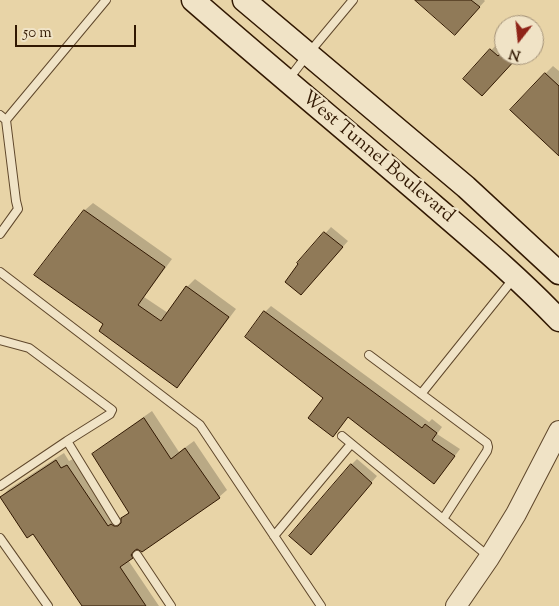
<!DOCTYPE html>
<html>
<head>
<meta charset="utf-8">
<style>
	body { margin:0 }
	#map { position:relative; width:559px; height:606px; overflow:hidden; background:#e8d4a7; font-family:"Sorts Mill Goudy",serif }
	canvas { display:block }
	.north { position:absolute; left:494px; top:15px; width:50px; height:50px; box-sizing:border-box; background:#f0e3c6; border:1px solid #a49278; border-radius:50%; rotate:196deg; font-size:14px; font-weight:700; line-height:20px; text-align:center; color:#311802 }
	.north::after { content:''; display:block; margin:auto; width:18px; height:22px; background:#8f2418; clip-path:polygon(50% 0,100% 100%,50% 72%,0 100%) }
	.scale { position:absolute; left:15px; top:25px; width:121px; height:22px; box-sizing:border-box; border:2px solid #311802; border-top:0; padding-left:6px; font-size:15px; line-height:18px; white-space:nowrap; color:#311802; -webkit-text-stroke:4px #f0e3c6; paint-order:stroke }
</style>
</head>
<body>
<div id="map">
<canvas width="559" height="606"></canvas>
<div class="north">N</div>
<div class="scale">50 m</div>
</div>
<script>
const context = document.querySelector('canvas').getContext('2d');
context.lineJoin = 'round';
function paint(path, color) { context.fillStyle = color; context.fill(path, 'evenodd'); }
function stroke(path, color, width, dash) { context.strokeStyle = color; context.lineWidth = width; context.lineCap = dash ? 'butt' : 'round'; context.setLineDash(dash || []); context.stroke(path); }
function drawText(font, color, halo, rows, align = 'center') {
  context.font = font + ' "Sorts Mill Goudy",serif'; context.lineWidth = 4.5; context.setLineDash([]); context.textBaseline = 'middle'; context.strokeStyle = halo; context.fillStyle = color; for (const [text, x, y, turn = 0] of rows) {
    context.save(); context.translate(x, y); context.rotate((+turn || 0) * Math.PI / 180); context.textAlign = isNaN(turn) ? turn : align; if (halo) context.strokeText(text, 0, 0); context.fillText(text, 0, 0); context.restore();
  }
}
paint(new Path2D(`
	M429 0H484L485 1 460 28Z
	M497 44 504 50V55H518L488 88 465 79Z
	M553 66 559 71V154L545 74Z
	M93 203 172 259 144 297 168 313 187 287 195 279 236 309 184 378 177 386 104 324 36 275 85 210Z
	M331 227 348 241 307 288 299 263Z
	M271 306 429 422 432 419 442 427 437 434 460 449 440 476 434 482 349 416 333 435 325 398 246 337 265 312Z
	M152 411 179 452 194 441 227 490 219 497 140 549 128 560 159 606H83L34 533 1 497 9 489 64 453 69 461 75 458 116 519 120 517 122 519 130 511 93 454 101 447Z
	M357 459 377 476 316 547 351 465Z`), '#0003');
const building = new Path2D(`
	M415 0H471L480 7 455 35Z
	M490 49 498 56 504 49V55H511L516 59 482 96 463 79Z
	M545 73 559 86V156L510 110Z
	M84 210 165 267 138 305 161 321 186 286 229 317 177 388 99 331 103 324 34 275Z
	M324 232 343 247 301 295 285 282 298 264 297 263Z
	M264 311 422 428 425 424 437 433 432 440 455 456 434 484 348 417 333 437 308 418 323 398 245 337Z
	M144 418 171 459 185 448 220 498 142 552 137 549 134 551 131 555 133 558 120 567 146 606H82L33 534 27 538 0 497 56 460 61 468 67 465 108 526 111 524 114 526H118L121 523V518L129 513 92 454Z
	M351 464 372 483 311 555 289 536Z`);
paint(building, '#907a58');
stroke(building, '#311802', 1);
const service = new Path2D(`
	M288 80 308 54 353 0
	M0 115 6 120 16 201 18 209 0 234
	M6 120 106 0
	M0 272 200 425 321 606
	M0 340 29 348 112 410 110 414 67 441 0 486
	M369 355 487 443 488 447 487 451 443 519
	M421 394 514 278
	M342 436 488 556
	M67 441 116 521
	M274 536 351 444
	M0 538 48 606
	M137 555 171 606`);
const tertiary = new Path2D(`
	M456 606 489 558 516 514 559 431`);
const secondary = new Path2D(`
	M193 0C272 69 353 136 433 205 476 242 520 279 559 320
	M244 0 466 187 559 273`);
stroke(service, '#5f472b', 10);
stroke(tertiary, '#5f472b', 22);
stroke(secondary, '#311802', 25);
stroke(service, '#f0e3c6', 8);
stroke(tertiary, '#f0e3c6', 20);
stroke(secondary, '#f0e3c6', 22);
drawText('19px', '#311802', '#f0e3c6', [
	["West Tunnel Boulevard",377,158,40]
]);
</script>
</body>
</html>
